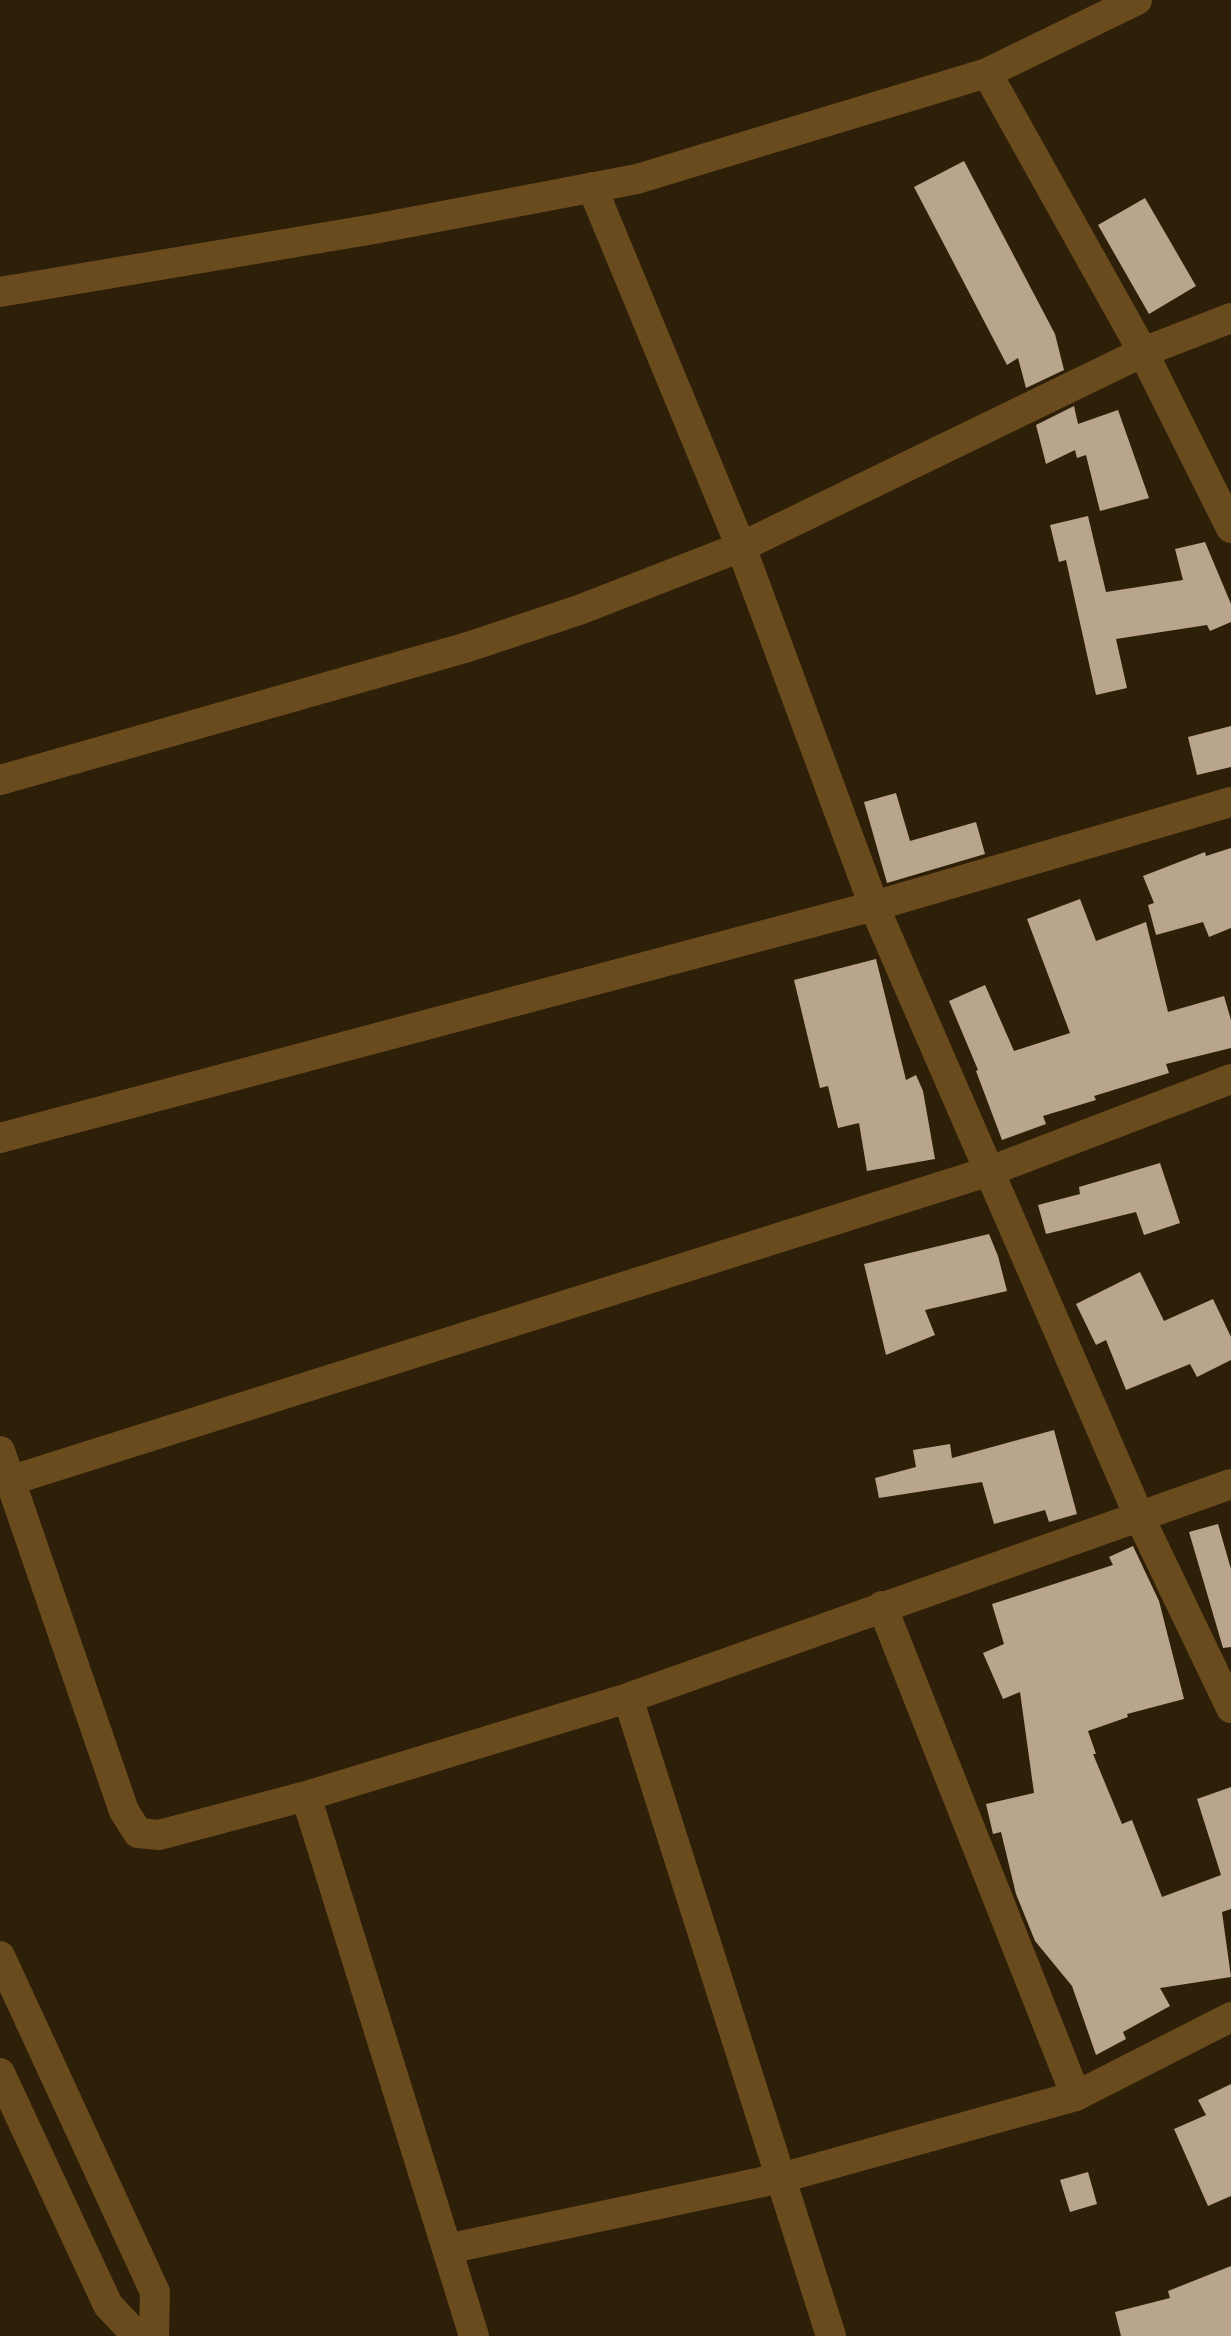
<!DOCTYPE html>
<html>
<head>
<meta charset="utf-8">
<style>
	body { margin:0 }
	canvas { display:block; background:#2e1f08 }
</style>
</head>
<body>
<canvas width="1231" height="2336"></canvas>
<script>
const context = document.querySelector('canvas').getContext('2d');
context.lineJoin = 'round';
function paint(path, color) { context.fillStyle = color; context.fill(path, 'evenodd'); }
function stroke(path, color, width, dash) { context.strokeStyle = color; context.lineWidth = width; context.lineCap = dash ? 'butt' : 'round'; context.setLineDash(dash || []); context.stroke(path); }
paint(new Path2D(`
	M964 161 1055 334 1064 370 1026 388 1018 358 1007 365 914 187Z
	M1145 198 1196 286 1149 314 1098 225Z
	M1074 406 1078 424 1118 410 1149 498 1100 511 1086 455 1077 458 1075 450 1046 464 1036 425Z
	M1088 516 1106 592 1183 580 1175 549 1205 542 1231 604V622L1210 631 1207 625 1116 639 1127 688 1096 695 1066 560 1059 562 1050 525Z
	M1231 726V767L1197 775 1188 737Z
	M896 793 910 841 976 822 985 854 887 883 864 802Z
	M1231 848V928L1209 937 1203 922 1156 935 1148 905 1154 903 1143 876 1205 852 1206 856Z
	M1080 899 1096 941 1146 922 1168 1012 1224 996 1231 1020V1048L1166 1064 1169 1073 1094 1096 1096 1100 1043 1116 1046 1124 1002 1140 976 1071 978 1070 949 1001 985 985 1014 1051 1070 1033 1027 919Z
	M876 959 906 1080 916 1075 923 1091 935 1159 867 1171 859 1123 838 1128 828 1086 820 1088 794 980Z
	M1160 1163 1180 1223 1144 1235 1136 1212 1046 1234 1038 1205 1080 1194 1079 1187Z
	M989 1234 998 1256 1007 1291 925 1310 935 1335 886 1355 864 1264Z
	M1140 1272 1164 1321 1213 1299 1231 1337V1360L1197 1377 1190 1364 1126 1390 1106 1340 1096 1345 1076 1304Z
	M1054 1430 1077 1514 1049 1522 1045 1510 994 1524 982 1482 879 1498 875 1478 916 1467 913 1450 950 1444 952 1458Z
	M1218 1524 1231 1569V1647L1223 1648 1189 1532Z
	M1133 1546 1159 1601 1184 1699 1127 1714 1128 1717 1088 1731 1096 1754H1093L1122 1824 1132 1820 1162 1897 1221 1875 1197 1799 1231 1787V1909L1222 1912 1231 1977 1160 1988 1170 2006 1123 2032 1126 2039 1096 2055 1072 1986 1035 1941 1016 1894 1001 1832 993 1834 986 1804 1034 1793 1020 1692 1003 1699 983 1653 1004 1644 992 1604 1113 1565 1109 1557Z
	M1231 2084V2196L1208 2206 1174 2129 1206 2115 1198 2100Z
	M1088 2172 1097 2204 1070 2212 1060 2180Z
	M1231 2266V2336H1121L1115 2312 1170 2298 1168 2291Z`), '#b9a58b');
stroke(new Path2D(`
	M987 73 1143 352 1231 528
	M592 187 741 547 874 906 1139 1516 1231 1708
	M0 292 374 229 637 179 987 73 1137 0
	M0 780 468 647 579 610 741 547 1143 352 1231 318
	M0 1138 874 906 1231 802
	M0 1451 124 1811 138 1833 159 1835 306 1796 628 1698 1231 1484
	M9 1481 990 1171 1231 1079
	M882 1606 1076 2096
	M628 1698 831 2336
	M306 1796 474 2336
	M0 1956 155 2292 154 2336
	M0 2073 108 2305 137 2336
	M447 2249 781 2178 1076 2096 1231 2017`), '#694b1d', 30);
</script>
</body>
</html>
